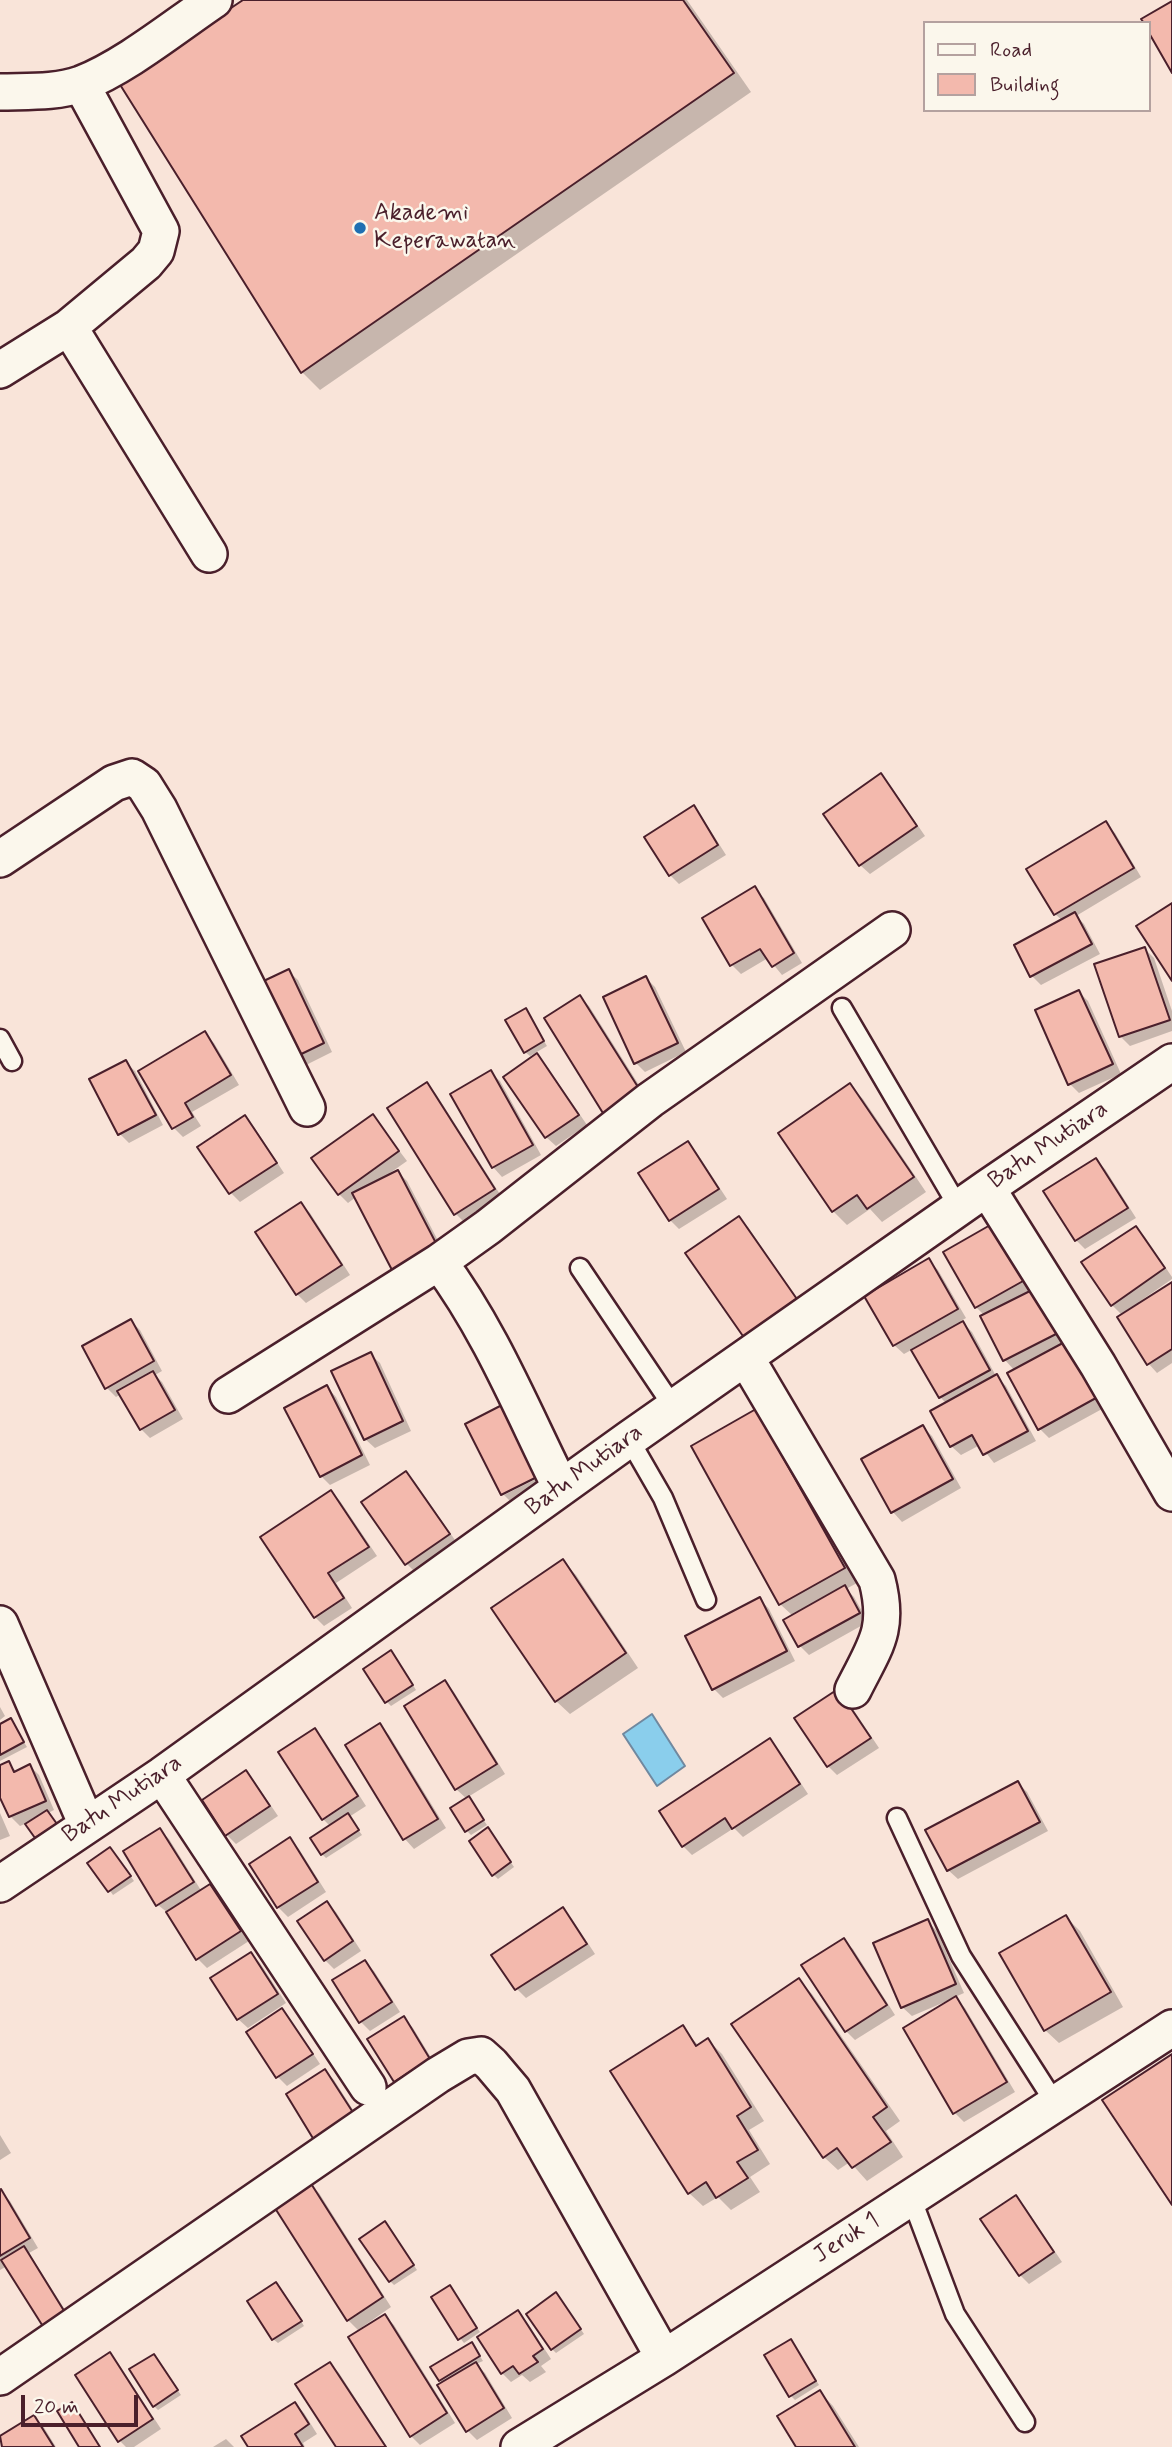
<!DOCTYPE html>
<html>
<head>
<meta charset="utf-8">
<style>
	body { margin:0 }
	#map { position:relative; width:1172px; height:2447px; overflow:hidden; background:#f9e4d9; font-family:Mynerve,sans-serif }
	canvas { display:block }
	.legend { position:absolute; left:923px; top:21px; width:228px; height:91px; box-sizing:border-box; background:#fbf7ec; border:2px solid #b4a19f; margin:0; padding:9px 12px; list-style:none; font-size:21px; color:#4a1f2b }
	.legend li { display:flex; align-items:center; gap:14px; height:35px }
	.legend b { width:35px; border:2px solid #b4a19f }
	.scale { position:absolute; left:21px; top:2395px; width:117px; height:32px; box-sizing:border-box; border:4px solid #4a1f2b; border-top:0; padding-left:9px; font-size:21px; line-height:24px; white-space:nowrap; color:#4a1f2b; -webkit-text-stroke:5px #fbf7ec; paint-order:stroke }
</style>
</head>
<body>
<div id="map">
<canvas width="1172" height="2447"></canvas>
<ul class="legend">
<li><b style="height:9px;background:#fbf7ec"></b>Road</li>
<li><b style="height:19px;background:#f3b9ad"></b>Building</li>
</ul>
<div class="scale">20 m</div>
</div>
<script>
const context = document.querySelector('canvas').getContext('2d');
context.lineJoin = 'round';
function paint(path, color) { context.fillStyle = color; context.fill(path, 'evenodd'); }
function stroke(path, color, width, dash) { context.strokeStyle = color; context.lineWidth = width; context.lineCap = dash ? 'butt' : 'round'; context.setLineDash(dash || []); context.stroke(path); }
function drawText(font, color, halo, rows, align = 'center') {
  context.font = font + ' Mynerve,sans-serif'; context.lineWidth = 5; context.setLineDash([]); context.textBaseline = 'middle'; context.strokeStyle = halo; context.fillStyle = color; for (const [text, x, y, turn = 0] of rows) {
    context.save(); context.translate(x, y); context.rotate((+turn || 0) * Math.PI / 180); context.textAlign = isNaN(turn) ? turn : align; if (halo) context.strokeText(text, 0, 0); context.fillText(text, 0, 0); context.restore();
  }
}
const water = new Path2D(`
	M652 1714 685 1766 657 1786 623 1734Z`);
paint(water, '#8aceec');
stroke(water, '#70889f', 2);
paint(new Path2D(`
	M246 0H687L751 92 320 390 302 372Z
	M881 776 890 785 925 836 870 874 860 865 825 814Z
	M693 808 702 817 726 855 679 884 670 875Z
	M1106 824 1115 833 1141 877 1076 916 1084 924 1100 954 1041 985 1032 976 1063 921 1055 914Z
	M754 889 764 898 802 963 782 975 768 958 741 974 732 965 704 918Z
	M1145 949 1154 958 1172 1011V1031L1130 1046 1121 1037 1097 965Z
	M288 971 298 980 332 1052 300 1068Z
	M646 978 655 987 686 1052 645 1072 636 1063Z
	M1079 992 1088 1001 1121 1074 1079 1093 1070 1084Z
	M580 997 589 1006 651 1104 617 1126Z
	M526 1011 547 1046 530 1056 525 1052Z
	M205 1034 214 1043 239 1085 192 1112 201 1126 183 1137 174 1128 140 1072Z
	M536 1056 546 1065 587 1125 556 1146 546 1137 505 1077Z
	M125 1062 135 1071 163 1125 129 1143 120 1134Z
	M490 1072 500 1081 541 1155 502 1177 493 1167 452 1094Z
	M427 1084 436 1094 503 1199 465 1223 456 1214 389 1109Z
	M850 1086 863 1099 926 1192 882 1222 870 1209 847 1225 833 1211Z
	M373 1116 407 1161 390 1173 391 1175 398 1172 407 1181 446 1256 403 1278 394 1269 356 1197 348 1203 339 1194Z
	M245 1118 254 1127 284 1173 240 1202 231 1193 200 1148Z
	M688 1143 697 1153 727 1199 679 1229 670 1220Z
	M1096 1160 1105 1169 1136 1218 1085 1249 1076 1240Z
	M301 1204 310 1213 350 1275 306 1303 297 1294Z
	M738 1218 748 1227 806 1312Z
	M999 1222 1113 1403 1049 1438 1040 1429 1015 1371 1005 1360 985 1316 976 1307 946 1253Z
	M1136 1228 1145 1237 1172 1277V1279L1139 1302 1140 1305 1172 1285V1363L1157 1373 1148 1363 1123 1316 1112 1305Z
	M929 1261 938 1270 966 1318 961 1321 972 1332 996 1376 1006 1386 1036 1441 994 1463 980 1445 961 1455 951 1446 947 1404 940 1397 913 1349 904 1354 894 1345Z
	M131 1321 140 1330 162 1371 155 1375 162 1382 183 1419 150 1438 141 1429 121 1394 116 1397 107 1388Z
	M370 1354 380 1363 411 1431 375 1448 365 1439Z
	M327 1387 336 1397 370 1465 330 1485 321 1476Z
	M756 1412 770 1425 857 1583 846 1589 854 1597 868 1622 809 1655 800 1646 793 1616 780 1604Z
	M923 1427 932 1436 961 1488 902 1522 893 1512 863 1460Z
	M406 1473 415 1482 457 1543 416 1573 407 1564Z
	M542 1476 547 1485 512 1503 504 1495Z
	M331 1492 340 1501 377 1556 336 1583 352 1608 324 1626 315 1617Z
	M562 1561 576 1575 638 1668 570 1714 556 1701Z
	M760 1599 769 1609 795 1661 723 1698 714 1689Z
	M395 1656 416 1690 391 1706 387 1702Z
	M445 1682 454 1692 505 1774 468 1797 487 1825 471 1835 467 1831V1799L456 1789Z
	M847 1700 879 1748 837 1775 828 1766Z
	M0 1707 5 1716 0 1720Z
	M11 1721 27 1747 0 1761V1726Z
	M380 1726 389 1735 446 1828 414 1849 405 1839 347 1745Z
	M315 1731 324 1740 366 1806 349 1817 362 1835 326 1858 322 1854 331 1827 323 1819Z
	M770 1741 779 1750 808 1794 743 1837 734 1828 692 1855 683 1846Z
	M8 1763 17 1772 30 1766 39 1775 54 1810 48 1813 60 1829 40 1841 27 1823 20 1826 10 1816 0 1794V1767Z
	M246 1773 255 1782 278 1816 236 1844 227 1835 204 1800Z
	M1018 1783 1027 1792 1048 1831 958 1879 948 1870Z
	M0 1813 10 1836 0 1840Z
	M160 1830 169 1839 202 1892 210 1886 219 1895 249 1941 207 1968 197 1958 168 1913 158 1905Z
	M492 1834 514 1867 498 1879 493 1874Z
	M290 1840 299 1849 326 1892 288 1917 278 1907 251 1864Z
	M114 1853 134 1881 113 1895 90 1863Z
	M326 1903 336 1912 361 1951 334 1969 325 1960Z
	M563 1910 572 1919 595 1954 526 1998 517 1989 494 1955Z
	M1066 1917 1080 1931 1123 2007 1059 2043 1045 2030Z
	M928 1922 937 1931 964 1993 955 1997 965 2008 1015 2092 964 2122 955 2113 947 2001 912 2016 902 2007Z
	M843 1940 853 1949 895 2015 855 2040 846 2031Z
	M251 1954 260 1963 286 2003 248 2028 238 2019 212 1979Z
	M365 1962 374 1971 400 2012 370 2031 361 2022Z
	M799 1980 812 1994 900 2121 886 2131 903 2157 867 2181 850 2162 838 2170 824 2157Z
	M282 2010 291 2020 320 2064 287 2086 278 2077 248 2032Z
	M404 2018 413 2028 438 2069 404 2090 395 2081Z
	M682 2028 699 2046 708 2040 722 2054 764 2121 749 2130 770 2164 750 2177 760 2192 731 2210 718 2197 703 2206 689 2193Z
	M325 2071 334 2080 362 2124 288 2094Z
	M0 2135 11 2153 0 2160Z
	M310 2184 319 2193 391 2307 358 2330 348 2320Z
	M0 2191 10 2201 38 2248 29 2253 74 2324 7 2266 0 2270Z
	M1016 2198 1025 2207 1062 2262 1029 2284 1020 2275Z
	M389 2228 417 2270 394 2285 390 2281Z
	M450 2288 480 2332 464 2343 460 2338Z
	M280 2289 304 2326 278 2343 273 2339Z
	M560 2299 584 2334 556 2353 552 2349Z
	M518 2312 527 2322 551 2359 541 2366 546 2372 530 2382 522 2375 511 2382 502 2373Z
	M385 2316 394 2325 455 2423 420 2445 411 2436Z
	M795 2346 819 2385 795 2400 791 2396Z
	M475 2348 483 2361 476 2364 485 2373 512 2418 477 2440 468 2431 440 2380Z
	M109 2354 118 2363 161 2429 134 2447H126L120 2441 77 2375Z
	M154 2356 181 2395 158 2410 154 2406Z
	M330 2364 339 2373 387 2447H338Z
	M820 2392 833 2406 859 2447H798Z
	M295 2404 304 2413 317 2434 303 2443 305 2447H250Z
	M34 2417 43 2426 56 2447H4L0 2438Z
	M226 2439 234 2447H213Z`), '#0003');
const building = new Path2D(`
	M243 0H683L734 73 301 373 119 83Z
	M1172 1V73L1149 33V23H1144L1141 19Z
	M881 773 917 826 859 866 823 814Z
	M694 805 718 845 669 876 644 837Z
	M1106 821 1134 868 1054 915 1026 869Z
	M755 886 794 953 772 967 760 949 730 966 702 918Z
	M1172 903V981L1136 926Z
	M1075 912 1092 944 1030 977 1014 945Z
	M1145 947 1170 1020 1119 1037 1094 964Z
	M289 969 324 1043 289 1060 253 986Z
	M646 976 678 1043 634 1064 603 997Z
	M1079 990 1113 1064 1068 1085 1035 1010Z
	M580 995 643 1095 606 1118 544 1018Z
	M526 1008 544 1041 524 1053 505 1020Z
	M205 1031 231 1075 185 1103 193 1117 172 1129 138 1071Z
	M537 1053 579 1115 545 1138 503 1077Z
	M126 1060 156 1115 118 1135 89 1079Z
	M491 1070 533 1145 492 1168 450 1094Z
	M427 1082 495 1189 454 1215 387 1108Z
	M850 1083 914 1177 867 1209 857 1195 832 1212 778 1133Z
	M373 1114 399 1151 338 1195 311 1158Z
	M245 1115 277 1163 229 1194 197 1147Z
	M688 1141 719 1189 669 1221 638 1173Z
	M1096 1158 1128 1208 1075 1241 1043 1191Z
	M398 1170 438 1247 392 1270 352 1193Z
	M301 1202 342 1265 296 1295 255 1232Z
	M739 1216 799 1302 745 1339 685 1253Z
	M999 1220 1032 1276 975 1308 943 1252Z
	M1136 1226 1165 1268 1111 1306 1081 1262Z
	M929 1258 958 1309 893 1346 864 1296Z
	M1172 1282V1349L1147 1365 1117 1317Z
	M1038 1287 1060 1332 1003 1361 980 1316Z
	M131 1319 154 1361 105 1389 82 1346Z
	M963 1321 990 1370 939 1398 911 1350Z
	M1074 1337 1105 1393 1038 1430 1007 1373Z
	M371 1352 403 1421 364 1440 331 1371Z
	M153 1371 175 1410 140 1430 117 1391Z
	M997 1374 1028 1431 983 1455 972 1435 950 1447 930 1411Z
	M327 1385 362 1455 320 1477 284 1408Z
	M502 1405 539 1476 501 1495 465 1424Z
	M756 1409 845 1568 779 1605 691 1446Z
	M923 1425 953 1479 891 1513 861 1459Z
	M406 1471 450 1534 405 1565 361 1502Z
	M331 1490 369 1547 328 1573 344 1598 314 1618 260 1537Z
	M563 1559 626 1653 555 1702 491 1608Z
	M845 1585 860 1613 798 1647 783 1620Z
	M760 1597 787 1651 712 1690 685 1636Z
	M391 1650 413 1685 385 1703 363 1669Z
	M445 1680 497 1764 455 1790 404 1706Z
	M838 1689 871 1738 827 1767 794 1718Z
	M11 1718 24 1742 0 1755V1724Z
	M380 1723 438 1819 403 1840 345 1745Z
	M315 1728 358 1796 322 1820 278 1752Z
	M770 1738 800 1784 732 1829 725 1818 682 1847 659 1811Z
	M9 1761 14 1772 30 1764 46 1801 9 1817 0 1798V1765Z
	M246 1770 270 1806 225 1836 202 1800Z
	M1018 1781 1040 1822 947 1871 925 1830Z
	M469 1796 484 1820 465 1832 450 1808Z
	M47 1810 57 1824 35 1838 25 1824Z
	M348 1813 359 1830 321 1855 310 1838Z
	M488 1827 511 1862 492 1876 469 1841Z
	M160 1828 194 1882 156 1906 123 1851Z
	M290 1837 318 1882 277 1908 249 1864Z
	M110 1847 131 1876 108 1892 87 1863Z
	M210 1884 241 1931 196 1960 166 1912Z
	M327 1901 353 1941 324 1961 297 1921Z
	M563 1907 587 1944 515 1990 491 1955Z
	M1066 1915 1111 1992 1044 2031 999 1953Z
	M928 1919 956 1984 901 2008 873 1943Z
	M844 1938 887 2005 845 2032 801 1965Z
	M251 1952 278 1994 237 2020 210 1978Z
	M365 1960 392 2002 359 2023 332 1980Z
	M799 1978 887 2107 873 2117 891 2142 852 2168 837 2148 823 2158 731 2024Z
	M956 1996 1007 2082 953 2114 903 2028Z
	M282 2008 313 2054 276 2078 246 2032Z
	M404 2016 430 2059 394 2082 367 2039Z
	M683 2025 696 2046 708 2038 751 2107 737 2116 758 2150 737 2162 748 2178 716 2198 706 2182 688 2194 610 2071Z
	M1172 2054V2205L1102 2100Z
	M325 2069 354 2114 314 2140 286 2094Z
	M310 2182 383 2297 347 2321 273 2205Z
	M1 2189 30 2238 0 2256V2190Z
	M1016 2195 1054 2252 1019 2276 980 2219Z
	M385 2221 414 2265 389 2282 359 2239Z
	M24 2246 66 2314 44 2328 1 2260Z
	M276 2282 302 2321 272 2340 247 2301Z
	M450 2285 477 2328 458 2340 431 2297Z
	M556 2292 581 2329 551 2350 526 2314Z
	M518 2310 543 2349 533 2356 538 2362 519 2374 513 2366 501 2374 477 2337Z
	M385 2314 447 2413 410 2437 348 2337Z
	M791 2339 816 2381 789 2397 764 2355Z
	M472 2342 480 2356 439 2381 430 2367Z
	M110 2352 153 2419 118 2442 75 2375Z
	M154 2354 178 2390 153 2407 129 2369Z
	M330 2362 386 2447H336L295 2384Z
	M476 2362 504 2408 466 2432 437 2385Z
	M820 2390 855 2447H796L777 2416Z
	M72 2402 100 2447H79L57 2411Z
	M295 2402 309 2424 295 2434 303 2447H248L241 2436Z
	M34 2415 54 2447H2L0 2436Z`);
paint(building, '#f3b9ad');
stroke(building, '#4a1f2b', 2);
const lane = new Path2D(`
	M842 1008 959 1208
	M0 1039 12 1061
	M580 1268 674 1408
	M629 1439 663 1498 706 1600
	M897 1818 961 1956 1055 2103
	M911 2197 955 2314 1025 2422`);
const street = new Path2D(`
	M0 92C26 91 56 93 81 84 125 67 174 27 214 0
	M69 327 209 554
	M0 370 69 327 146 263 156 251 161 231 81 84
	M0 859 114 783 132 777 144 785 159 809 307 1108
	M987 1188 1098 1365 1172 1493
	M746 1358 877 1580C890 1630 875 1646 853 1690
	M228 1395 439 1262
	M561 1488C523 1412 490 1330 439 1262L488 1227 650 1100 892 930
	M0 1624 87 1825
	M162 1775 368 2087
	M0 1884 162 1775 629 1439 987 1188 1172 1062
	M0 2377 438 2075 468 2057 481 2055 491 2064 513 2090 664 2358
	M519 2447 664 2358 1172 2028`);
stroke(lane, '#4a1f2b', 23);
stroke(street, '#4a1f2b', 40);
stroke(lane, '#fbf7ec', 18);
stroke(street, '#fbf7ec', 35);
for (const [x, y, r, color] of [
	[360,228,7,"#1f6fb2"]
]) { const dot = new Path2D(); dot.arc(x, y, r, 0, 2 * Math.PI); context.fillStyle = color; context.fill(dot); stroke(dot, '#fbf7ec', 2.5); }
drawText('24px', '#4a1f2b', '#fbf7ec', [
	["Akademi",374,214],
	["Keperawatan",374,242]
], 'left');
drawText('24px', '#4a1f2b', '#fbf7ec', [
	["Batu Mutiara",1049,1146,-34],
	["Batu Mutiara",585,1471,-36],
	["Batu Mutiara",123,1800,-34],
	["Jeruk 1",847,2239,-33]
]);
</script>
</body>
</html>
